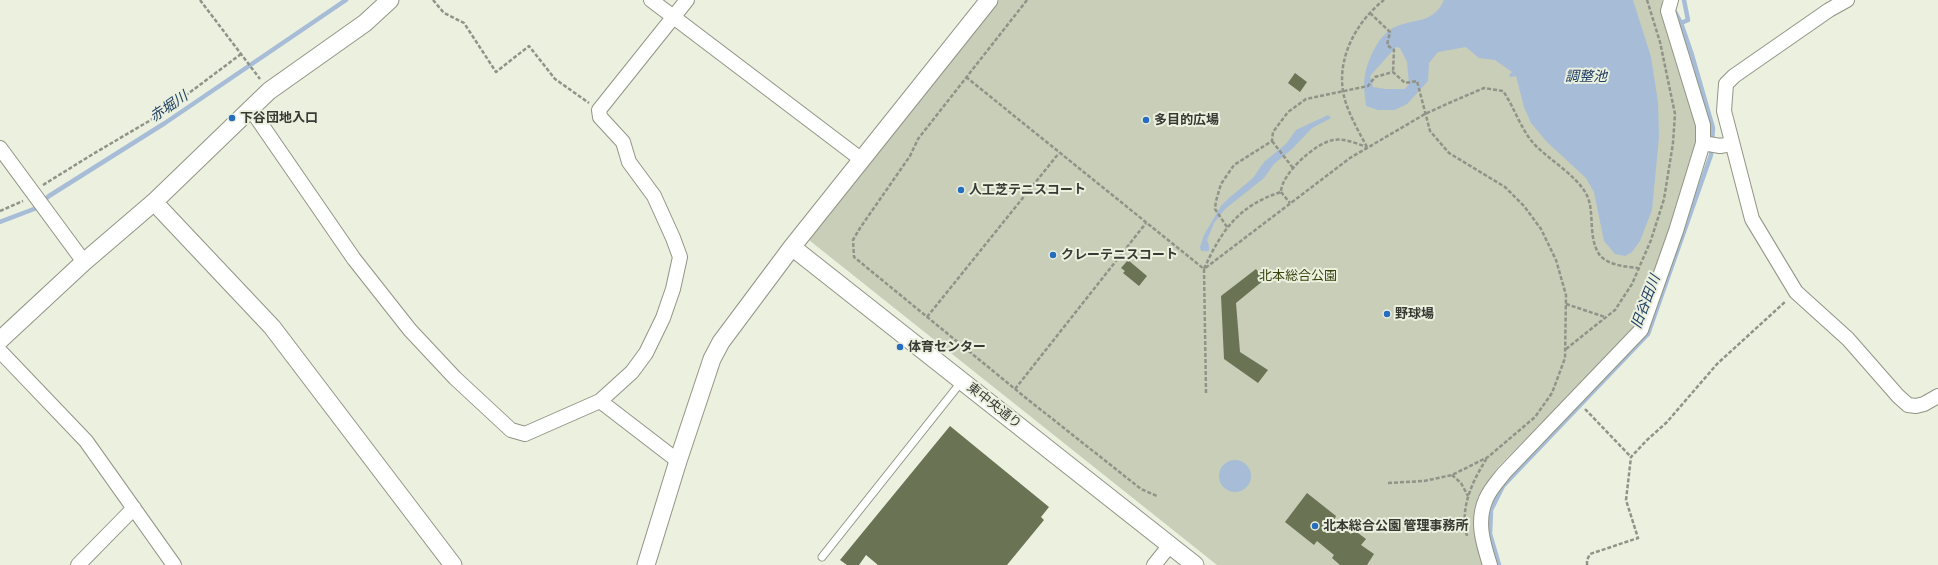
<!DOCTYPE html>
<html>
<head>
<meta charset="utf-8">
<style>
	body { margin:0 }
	canvas { display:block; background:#ebf0df }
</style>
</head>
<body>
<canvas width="1938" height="565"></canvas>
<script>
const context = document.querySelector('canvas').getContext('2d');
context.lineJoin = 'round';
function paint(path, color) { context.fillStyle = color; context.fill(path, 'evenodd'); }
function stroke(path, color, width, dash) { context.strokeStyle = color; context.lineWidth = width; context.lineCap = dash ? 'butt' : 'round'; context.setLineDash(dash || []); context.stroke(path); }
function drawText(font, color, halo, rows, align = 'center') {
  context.font = font + ' Manrope,"Noto Sans JP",sans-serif'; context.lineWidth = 4; context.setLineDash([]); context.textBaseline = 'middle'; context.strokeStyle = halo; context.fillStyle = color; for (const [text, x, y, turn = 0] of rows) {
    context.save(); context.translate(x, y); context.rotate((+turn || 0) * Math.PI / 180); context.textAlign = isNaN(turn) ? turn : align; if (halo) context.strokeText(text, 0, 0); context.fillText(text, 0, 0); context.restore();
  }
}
paint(new Path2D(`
	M999 0H1662V5L1698 131 1697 148 1636 326 1499 466 1485 485 1477 512 1475 535 1483 565H1217L809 240Z`), '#c8ceb8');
paint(new Path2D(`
	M1444 0H1633L1651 57 1658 102 1659 137 1652 210 1640 241 1632 252 1625 256 1615 254 1604 241 1594 192 1586 178 1547 142 1531 123 1524 107 1516 76 1510 77 1509 75 1512 72 1495 60 1479 58 1466 47 1438 52 1429 63 1428 81 1407 104 1395 110H1378L1366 106C1365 96 1363 85 1365 75 1368 59 1379 34 1395 27 1416 18 1433 24 1444 0ZM1396 47 1400 48 1407 62 1409 84 1405 89H1385L1373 87 1370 76Z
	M1328 115 1331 118 1312 128 1293 148 1274 164 1264 178 1225 209 1214 223 1207 240 1209 246V251H1201L1200 247 1204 235 1221 206 1229 198 1253 178 1264 162 1286 144 1296 130Z
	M1219 476a16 16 0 1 1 32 0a16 16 0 1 1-32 0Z`), '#a7bcd7');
stroke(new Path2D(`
	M1681 23 1688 20 1684 0
	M0 222 34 209 49 196 165 123 346 0
	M1499 565 1490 534 1491 510 1503 486 1648 334 1711 155 1713 128 1692 55 1681 23 1674 10`), '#a7bcd7', 4.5);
paint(new Path2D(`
	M1295 73 1307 82 1300 92 1288 83Z
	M1128 260 1147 276 1139 286 1123 273 1125 271 1121 268Z
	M1256 269 1264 280 1236 303 1240 352 1268 370 1258 383 1224 359 1221 296Z
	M950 426 1049 507 1041 517 1044 520 1007 565H878L866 555 859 565H847L840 560Z
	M1307 493 1336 516 1334 520 1351 534 1354 530 1366 539 1361 545 1374 554 1367 565H1340L1332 558 1334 555 1317 541 1314 545 1285 522Z`), '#6b7355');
const service = new Path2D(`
	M822 557 962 381`);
const minor = new Path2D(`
	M651 0 862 160
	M1847 0 1829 10 1734 76 1726 84 1724 111 1752 219 1796 292 1848 339 1898 396 1908 405 1916 406 1924 404 1938 396
	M250 108 354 259 410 330 455 378 511 430 525 434 600 401 632 372 646 353 663 318 673 289 680 257 673 238 654 196 629 162 623 142 600 117 599 110 687 0
	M1703 143 1720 146 1732 144
	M0 148 84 262
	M0 351 86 441 174 565
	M600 401 678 461
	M78 565 134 508
	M1154 565 1170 545
	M1490 565C1483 543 1476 521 1486 499 1490 489 1498 481 1504 473L1641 330 1676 231 1703 143V125L1668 11 1671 0`);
const tertiary = new Path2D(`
	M154 202 272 327 453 565
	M792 247 1195 565
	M0 340 84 262 154 202 269 91 365 23 390 0
	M646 565 678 461 712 359 721 342 792 247 989 0`);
stroke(service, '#919585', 9);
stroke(minor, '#919585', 16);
stroke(tertiary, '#919585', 19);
stroke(new Path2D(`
	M200 0 260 79
	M433 0 444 13 464 23 496 72 529 46 555 79 589 103
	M1027 0 918 139 910 156 860 228 853 240 854 257 1026 398 1141 489 1157 496
	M1370 13 1390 32 1387 45 1394 50 1393 72
	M966 77 1204 269C1221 231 1239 205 1281 192 1281 174 1316 142 1334 140 1345 138 1357 144 1367 147
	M1272 141 1293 168
	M1367 147C1360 134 1352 120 1347 106 1332 67 1353 24 1384 0
	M43 185 93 154 161 114 241 54
	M1281 192 1290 203
	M0 211 23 201
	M1227 227 1215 209 1216 201 1221 184 1234 165 1272 141 1273 132 1288 112 1306 99 1368 86 1375 77 1393 72
	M1566 304 1605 317
	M927 317 1059 153
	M1566 349 1615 310 1632 284 1651 240 1664 199 1673 143 1675 114 1660 42 1647 0
	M1015 389 1146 223
	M1206 393 1204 269 1350 158 1425 114 1449 103 1484 88 1503 91C1515 108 1521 131 1536 146 1549 159 1576 176 1585 192 1596 208 1587 236 1599 254 1606 265 1627 267 1638 268
	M1585 409 1631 457
	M1452 475 1461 483 1468 496
	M1388 483 1424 481 1452 475 1488 457 1535 417 1552 393 1565 358 1566 295 1556 260 1541 229 1524 206 1505 187 1449 153 1430 131 1417 81 1405 83 1393 72
	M1467 536C1459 508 1473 480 1487 458
	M1587 565V560L1590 554 1638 538 1626 500 1631 457 1647 440 1667 422 1717 364 1786 301`), '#909388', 2.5, [4, 2]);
stroke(service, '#fff', 7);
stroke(minor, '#fff', 14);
stroke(tertiary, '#fff', 17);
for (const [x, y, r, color] of [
	[232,118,4,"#256dbd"],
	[1146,120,4,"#256dbd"],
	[961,190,4,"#256dbd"],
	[1053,255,4,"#256dbd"],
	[1387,314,4,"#256dbd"],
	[900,347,4,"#256dbd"],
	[1315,526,4,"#256dbd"]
]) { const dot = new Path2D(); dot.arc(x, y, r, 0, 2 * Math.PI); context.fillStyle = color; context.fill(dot); stroke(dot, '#ebf0df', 1.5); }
drawText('bold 13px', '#383933', '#ebf0df', [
	["下谷団地入口",240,118],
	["多目的広場",1154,120],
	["人工芝テニスコート",969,190],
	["クレーテニスコート",1061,255],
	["野球場",1395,314],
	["体育センター",908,347],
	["北本総合公園 管理事務所",1323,526]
], 'left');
drawText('13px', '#38420d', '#ebf0df', [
	["北本総合公園",1298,276]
]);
drawText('13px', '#383933', '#ebf0df', [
	["東中央通り",994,406,38]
]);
drawText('italic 14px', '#1f3e63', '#ebf0df', [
	["調整池",1586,77],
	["赤堀川",169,107,-34],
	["旧谷田川",1646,302,-69]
]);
</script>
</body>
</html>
